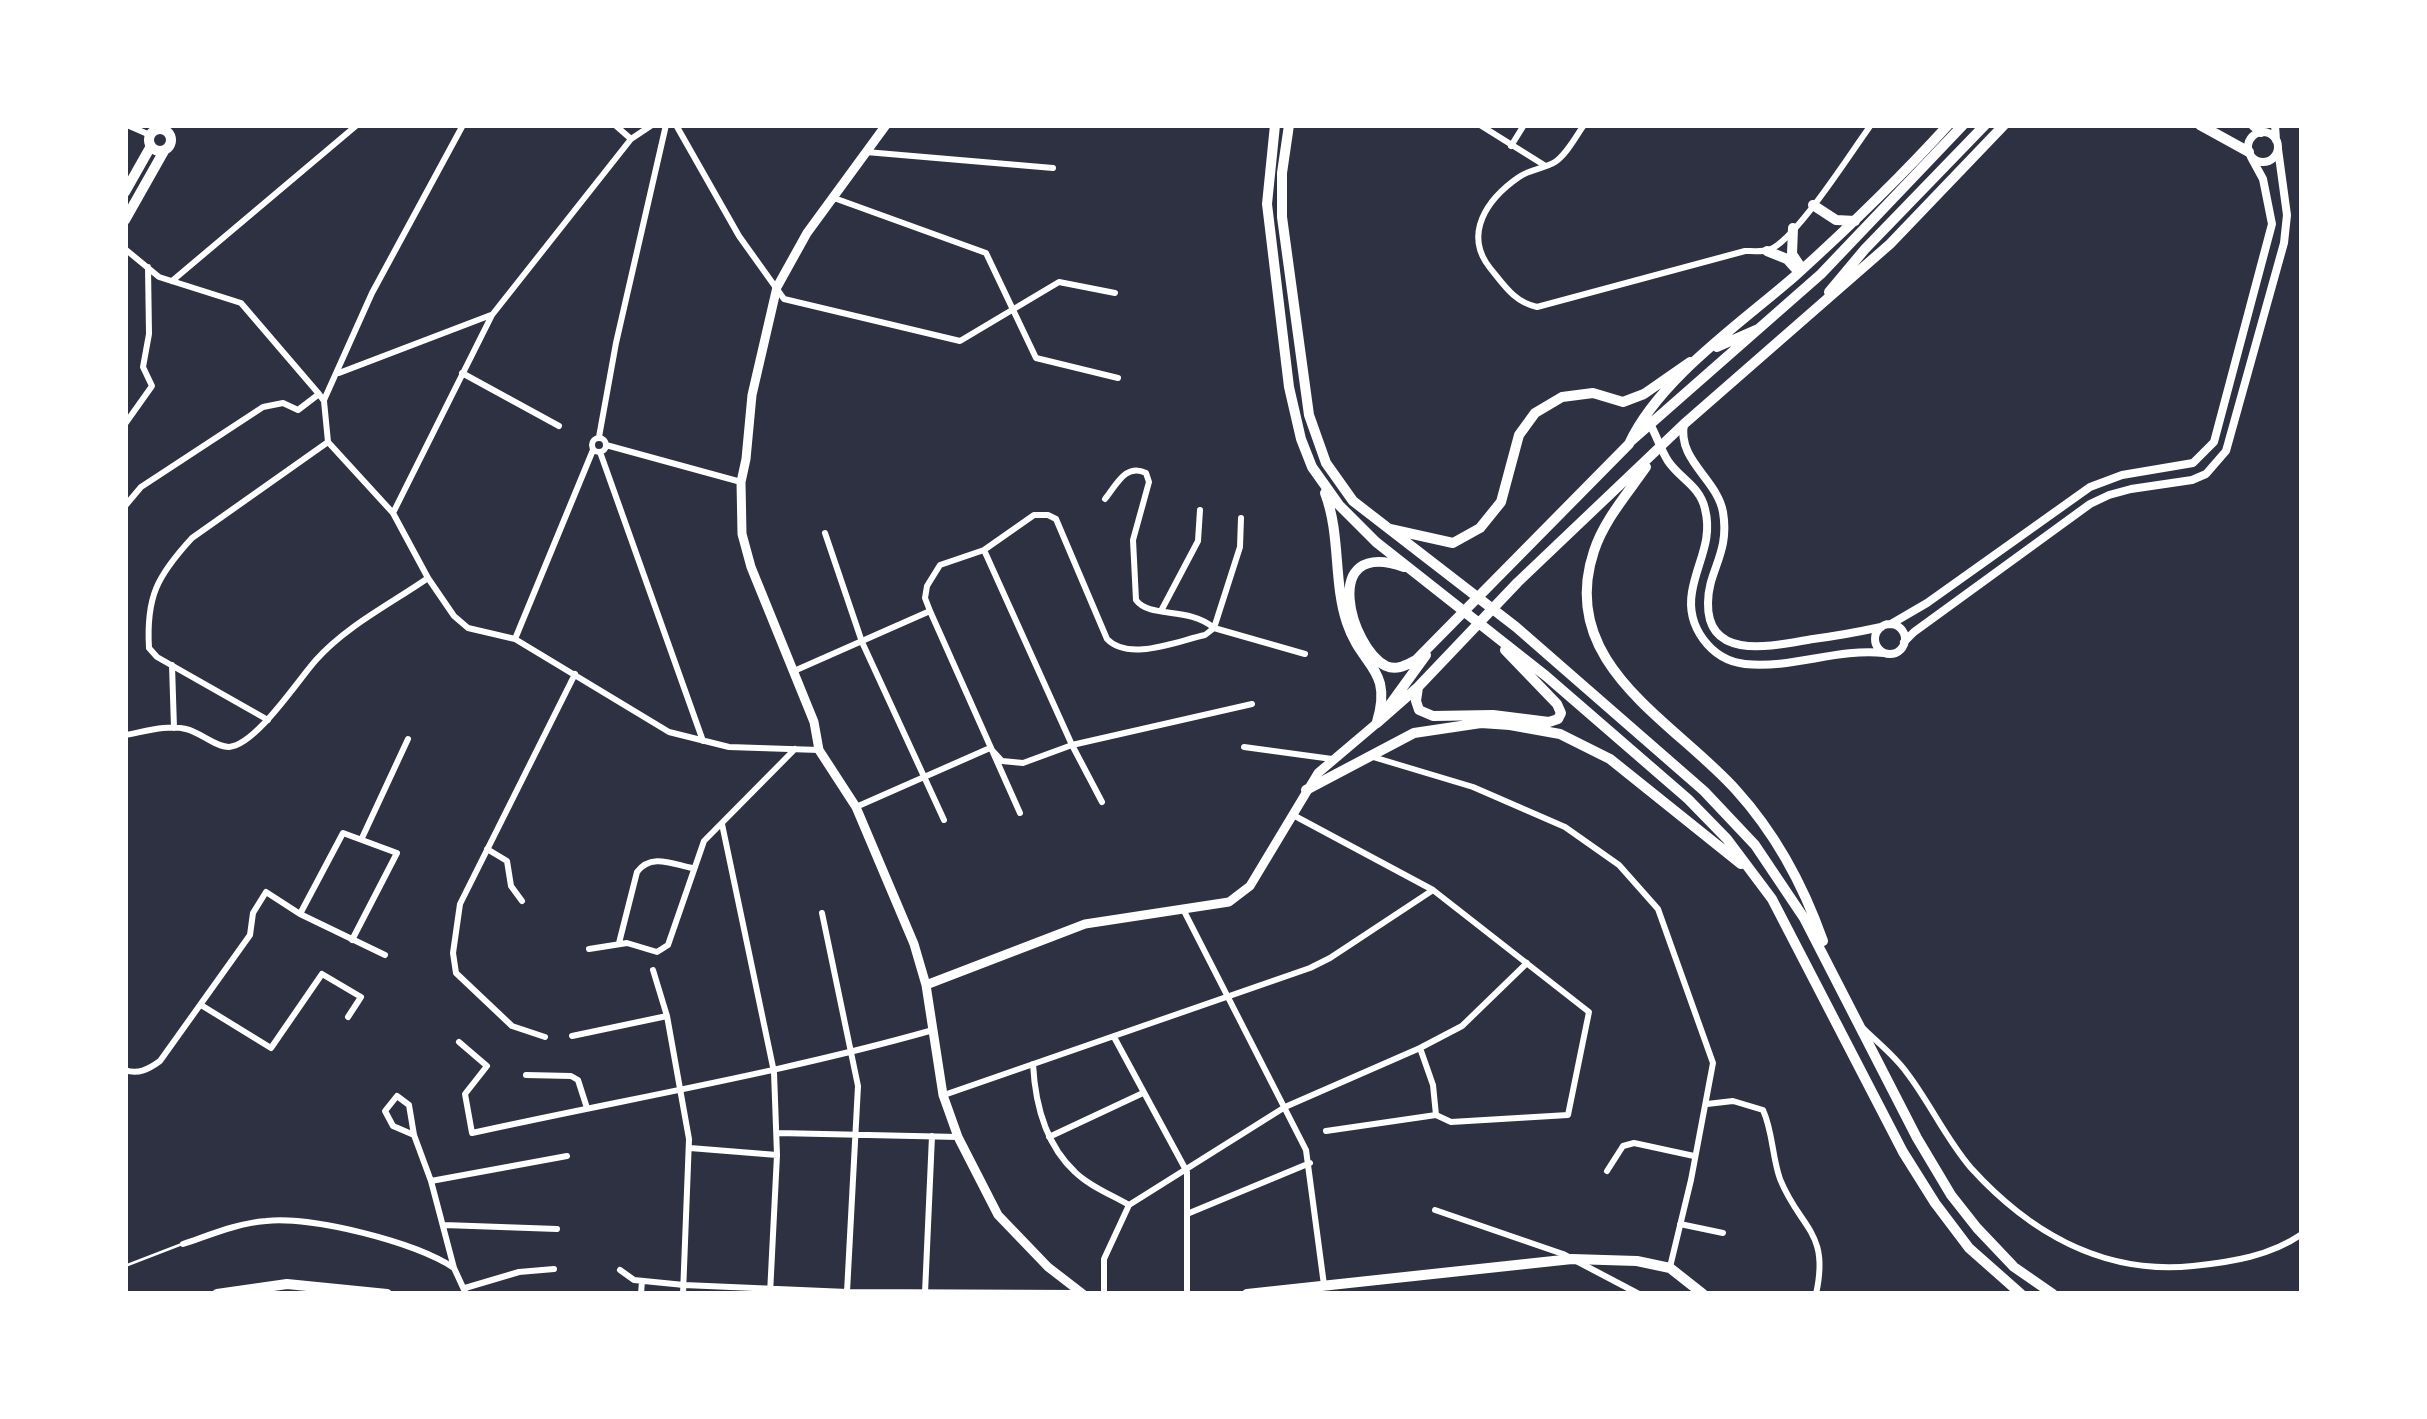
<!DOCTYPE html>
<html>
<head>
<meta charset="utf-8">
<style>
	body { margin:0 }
	#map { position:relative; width:2427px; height:1419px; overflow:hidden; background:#2d3142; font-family:"IBM Plex Sans",sans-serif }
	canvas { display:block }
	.frame { position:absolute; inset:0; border:128px solid #fff; pointer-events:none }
</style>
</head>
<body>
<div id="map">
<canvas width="2427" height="1419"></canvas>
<div class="frame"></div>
</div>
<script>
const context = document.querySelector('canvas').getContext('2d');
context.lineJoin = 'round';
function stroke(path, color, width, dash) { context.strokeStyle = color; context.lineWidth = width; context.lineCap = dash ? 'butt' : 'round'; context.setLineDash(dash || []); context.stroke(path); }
stroke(new Path2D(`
	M125 1266 182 1244`), '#fff', 2.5);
stroke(new Path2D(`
	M127 125 150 135
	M615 125 631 139
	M676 125 739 236 784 299 960 341 1059 282 1115 293
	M1480 125 1544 165
	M1584 125C1576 136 1567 154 1555 162 1544 169 1530 169 1519 177 1487 199 1463 234 1490 268 1504 285 1514 302 1537 307L1745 251C1752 251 1762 252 1769 250 1796 240 1851 152 1871 125
	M1511 146 1524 125
	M866 152 1053 168
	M834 198 986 253 1036 358 1118 378
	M125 249 159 277 241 303 319 394 324 401 328 442 393 513 428 578 454 616 468 628 515 639 669 732 729 747 819 750
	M172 281 357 125
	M339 373 491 315
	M462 373 559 426
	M324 400 372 293 463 125
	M125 424 152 386 143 367 149 334 148 267
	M599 437 616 343 666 125
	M592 445a7 7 0 1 1 14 0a7 7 0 1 1-14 0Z
	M606 445 741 482
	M600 452 703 741
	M125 506 141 487 263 407 283 403 298 410 319 394
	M393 513 492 315 631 139 652 125
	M1241 518 1240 547 1214 628 1305 654
	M825 533 862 642 944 820
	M984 550 1072 745 1102 802
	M930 611 1020 813
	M1161 611 1198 541 1200 510
	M515 639 593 450
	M172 665 174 728
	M794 671 930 611 925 598 927 586 940 565 984 550 1034 515H1048L1056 519 1107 639C1129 662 1177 641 1205 635L1214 628C1188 606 1150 619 1136 600L1133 540 1149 482 1146 473C1126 463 1117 484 1105 499
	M268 720 157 657 149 648C146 597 157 576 192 538L328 442
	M125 735C143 732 169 724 186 729 200 732 215 747 229 747 256 745 298 680 316 660 346 626 392 603 428 578
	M1244 747 1332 759
	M1373 757 1473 787 1565 827 1619 865 1658 909 1713 1063 1691 1180 1670 1267
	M856 807 990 748 1002 761 1023 763 1072 745 1252 704
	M1293 815 1433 890 1589 1012 1568 1115 1451 1122 1436 1115 1326 1131
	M722 824 774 1072 777 1155 770 1294
	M362 838 408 739
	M487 849 507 861 511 886 522 901
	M1184 911 1306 1150 1324 1285
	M822 913 858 1086 847 1292
	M300 914 343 833 397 853 352 940
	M619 943 637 872C651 853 672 864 692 868
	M589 949 627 943 657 952 668 945 704 841 795 749
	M653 970 667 1016 689 1139 683 1294
	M201 1005 271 1048 322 974 361 997 348 1017
	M1864 1029C1878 1043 1895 1056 1907 1073 1930 1103 1946 1139 1971 1168 2030 1233 2104 1275 2193 1266 2232 1262 2270 1256 2302 1234
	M572 1036 667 1016
	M545 1037 512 1026 456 973 453 953 460 904 575 674
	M1114 1037 1187 1172V1294
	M459 1042 487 1066 465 1094 472 1133C626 1099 781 1073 933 1030
	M1420 1048 1433 1085 1436 1115
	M1033 1064C1035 1102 1045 1144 1075 1172 1089 1186 1112 1195 1129 1205
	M125 1070C138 1075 149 1069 160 1061L250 935 253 913 266 892 300 914 385 955
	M526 1075 571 1076 578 1080 587 1108
	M944 1095 1310 968 1330 958 1433 890
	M1707 1104 1733 1101 1763 1110C1773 1132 1772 1157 1780 1179 1800 1229 1830 1231 1816 1294
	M778 1133 958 1137
	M414 1135 393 1126 385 1111 397 1096 409 1105 414 1135 431 1181 454 1268 466 1294
	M1049 1137 1143 1093
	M690 1148 777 1155
	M1607 1171 1623 1146 1634 1143 1694 1156
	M431 1181 567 1156
	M1435 1210 1563 1254 1639 1294
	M1187 1214 1310 1163
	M1680 1224 1723 1233
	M444 1225 557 1229
	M183 1244C210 1235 238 1223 266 1221 312 1216 416 1242 454 1268
	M620 1270 634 1280 684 1285 847 1292 1080 1293
	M465 1288 519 1272 554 1269
	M925 1293 932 1136
	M641 1294 642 1281
	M1104 1294V1259L1129 1205 1285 1107 1420 1048 1462 1026 1527 963`), '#fff', 6);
stroke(new Path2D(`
	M2275 125 2276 140
	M2248 147a15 15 0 1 1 30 0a15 15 0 1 1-30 0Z
	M1684 424C1677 460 1717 479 1723 512 1730 554 1708 570 1708 603 1707 663 1776 645 1813 639 1836 636 1858 632 1881 627
	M1651 426C1657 437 1661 450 1668 461 1680 479 1700 486 1705 509 1713 541 1697 562 1692 592 1686 627 1711 660 1745 664 1792 669 1837 648 1884 653
	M1891 624 1927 603 2090 487 2122 475 2193 463 2214 442 2272 224 2263 179 2251 157
	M1875 639a15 15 0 1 1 30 0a15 15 0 1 1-30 0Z
	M1904 642 1914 632 2090 504 2109 495 2131 489 2192 480 2206 474 2226 451 2284 243 2287 215 2278 149`), '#fff', 8);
stroke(new Path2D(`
	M886 125 807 233 777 287 752 395 746 459 741 482 742 534 751 567 814 722 819 750 856 807 914 944 926 985 943 1095 958 1137 998 1215 1048 1267 1083 1294
	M926 985 1085 924 1229 902 1250 886 1318 773 1377 723`), '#fff', 9);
stroke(new Path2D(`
	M149 140a11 11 0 1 1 22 0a11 11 0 1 1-22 0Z
	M125 192 151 146
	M125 220 164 151
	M217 1294 287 1284 387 1294
	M1247 1294 1572 1259 1637 1261 1670 1268 1703 1294`), '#fff', 10);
stroke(new Path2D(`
	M1275 125 1267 204 1289 387 1301 439 1312 467 1339 505 1376 542 1546 676 1688 799 1727 839 1772 899 1903 1152 1935 1203 1969 1248 2021 1294
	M1289 125 1282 173V217L1309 415 1326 463 1353 501 1516 627 1704 791 1755 845 1804 918 1917 1138 1951 1195 1977 1228 2014 1267 2053 1294
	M2200 125 2249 152
	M2253 125 2261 132
	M1813 205 1836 220 1855 221
	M1793 228 1792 254 1802 269
	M1767 251 1787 259 1795 268
	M1829 292 1865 249 1985 125
	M1717 347 1758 329
	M1631 441 1821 274 1963 125
	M1646 467C1628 493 1604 520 1594 551 1556 664 1673 720 1736 790 1775 833 1804 887 1823 941
	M1325 493C1341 535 1333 581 1347 623 1362 668 1393 668 1377 722
	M1390 529 1453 543 1480 528 1501 502 1519 435 1535 413 1562 397 1593 393 1623 402 1644 394 1690 362
	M1404 567C1318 537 1351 649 1386 666 1397 671 1406 665 1416 660L1629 444C1659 379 1741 323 1795 276 1848 228 1900 178 1948 125
	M1418 687 1416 701 1419 710 1433 716 1493 715 1549 722 1558 719 1561 713 1557 704 1505 650
	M1389 706 1426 655
	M1377 723 1418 687 1518 582 1684 424 1890 244 2004 125
	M1306 790 1414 733 1481 723 1510 725 1560 734 1610 759 1741 864`), '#fff', 10);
</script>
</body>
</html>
